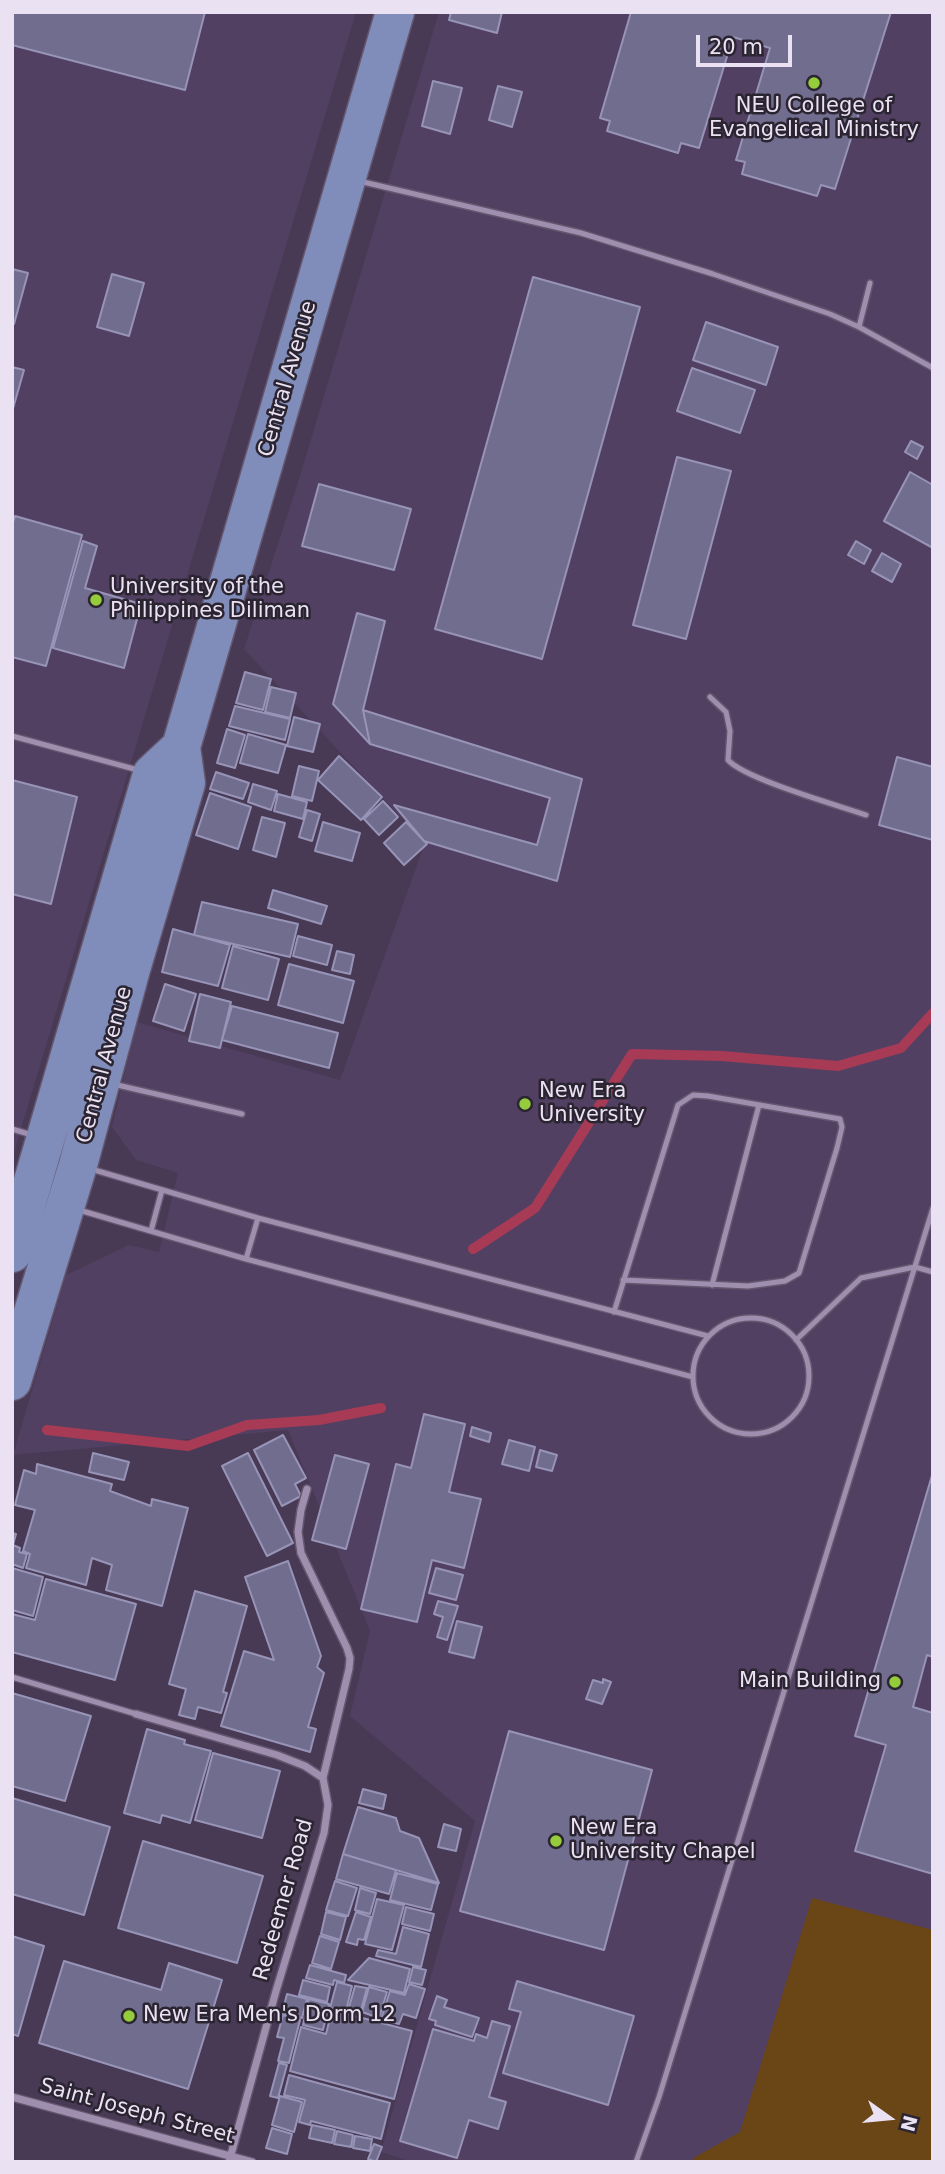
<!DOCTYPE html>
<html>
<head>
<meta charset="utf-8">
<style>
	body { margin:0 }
	#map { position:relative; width:945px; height:2174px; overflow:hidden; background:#483955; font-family:"DejaVu Sans",sans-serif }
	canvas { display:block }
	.frame { position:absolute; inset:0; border:14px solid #eae1f3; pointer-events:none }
	.north { position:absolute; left:854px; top:2083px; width:70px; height:70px; -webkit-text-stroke:5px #2b2431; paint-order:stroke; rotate:105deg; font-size:19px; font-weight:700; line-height:28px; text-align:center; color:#eae1f3 }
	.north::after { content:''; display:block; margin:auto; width:24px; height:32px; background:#eae1f3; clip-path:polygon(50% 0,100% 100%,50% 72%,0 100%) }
	.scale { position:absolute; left:696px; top:35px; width:96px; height:32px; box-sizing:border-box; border:4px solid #eae1f3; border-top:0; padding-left:9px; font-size:21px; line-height:24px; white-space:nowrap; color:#eae1f3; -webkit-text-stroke:5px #2b2431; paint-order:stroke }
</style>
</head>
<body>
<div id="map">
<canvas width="945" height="2174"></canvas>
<div class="frame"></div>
<div class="north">N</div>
<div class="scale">20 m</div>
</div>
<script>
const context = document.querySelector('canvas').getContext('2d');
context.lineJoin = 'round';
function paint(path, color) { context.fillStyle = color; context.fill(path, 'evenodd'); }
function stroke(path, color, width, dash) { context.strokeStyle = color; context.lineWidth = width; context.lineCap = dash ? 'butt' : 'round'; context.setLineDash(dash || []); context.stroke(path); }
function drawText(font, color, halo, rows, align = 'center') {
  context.font = font + ' "DejaVu Sans",sans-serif'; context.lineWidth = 5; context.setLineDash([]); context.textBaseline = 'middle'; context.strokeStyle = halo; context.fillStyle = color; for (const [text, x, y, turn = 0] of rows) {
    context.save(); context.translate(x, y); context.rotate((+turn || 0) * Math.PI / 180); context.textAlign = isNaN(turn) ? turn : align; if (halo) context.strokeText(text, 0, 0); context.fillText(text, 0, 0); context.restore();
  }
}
paint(new Path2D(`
	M12 12H356L12 1159Z
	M439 12H933V2162H412L381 2152 475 1821 350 1716 370 1631 288 1430 13 1455 66 1275 129 1245 159 1252 178 1173 136 1160 112 1127 137 1022 340 1080 425 843 244 649 300 476Z`), '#524062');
paint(new Path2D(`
	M812 1898 933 1930V2162H691L695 2157 740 2132Z`), '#6a4516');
stroke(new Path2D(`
	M473 1249 535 1208 632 1054 722 1056 838 1066 901 1048 933 1013
	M47 1430 188 1446 247 1425 319 1420 381 1408`), '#a73b56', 10);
const building = new Path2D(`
	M12 12H205L185 90 12 45Z
	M451 12H502L497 33 449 20Z
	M631 12H891L835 189 821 185 817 196 742 174 745 162 736 160 770 48 733 37 699 148 681 143 678 153 607 131 610 121 600 118Z
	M433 81 462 88 450 134 422 126Z
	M498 86 522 92 512 127 489 120Z
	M12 269 28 273 14 324 12 323Z
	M112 274 144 283 129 336 97 327Z
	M533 277 640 307 542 659 435 629Z
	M706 322 778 347 766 385 693 360Z
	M12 367 24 370 12 412Z
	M692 368 755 390 740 433 677 411Z
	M911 441 923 447 917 459 905 452Z
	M677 457 731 471 686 639 633 625Z
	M910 472 933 485V548L884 521Z
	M319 484 411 509 394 570 302 546Z
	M15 516 82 535 46 666 12 657V525Z
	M83 541 97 546 85 588 141 604 124 668 53 648Z
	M856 541 871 550 864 564 848 555Z
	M882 553 901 564 892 582 872 571Z
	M357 613 385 621 363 710 370 744 333 704Z
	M245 672 271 679 263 710 236 703Z
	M271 687 296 693 290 718 265 712Z
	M235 706 290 719 285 740 229 726Z
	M363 710 582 779 557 881 424 841 394 805 537 845 550 798 370 744Z
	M294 717 320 724 313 752 287 746Z
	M227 729 245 735 235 768 217 763Z
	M248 734 286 745 278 773 240 763Z
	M339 756 382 797 361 820 318 780Z
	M897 757 933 767V840L879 825Z
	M299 766 319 771 312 801 292 796Z
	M216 772 249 783 243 799 210 789Z
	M12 780 77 797 51 904 12 894Z
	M253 784 277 791 271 810 248 802Z
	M210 793 251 807 238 849 196 835Z
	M278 794 307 802 303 819 274 811Z
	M383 801 398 817 379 835 364 819Z
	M307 810 320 814 312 841 299 837Z
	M262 817 285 823 276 857 253 850Z
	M323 822 360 833 352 861 315 851Z
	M406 822 427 844 404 865 384 843Z
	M273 890 327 906 321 924 268 908Z
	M202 902 298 924 290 957 194 935Z
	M173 929 230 945 218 986 162 972Z
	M298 936 332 945 327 965 293 956Z
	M233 946 279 959 268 1000 222 988Z
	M337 951 354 955 350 974 332 970Z
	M289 964 354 981 343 1023 278 1005Z
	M165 984 196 994 184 1031 153 1021Z
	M200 994 231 1002 220 1048 189 1041Z
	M232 1006 338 1033 329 1068 222 1040Z
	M424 1414 465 1424 449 1492 481 1499 464 1568 432 1560 417 1622 361 1609 396 1464 411 1468Z
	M472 1427 491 1433 489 1442 470 1436Z
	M283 1435 306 1478 295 1484 301 1496 282 1506 254 1450Z
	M509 1440 535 1447 529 1471 502 1464Z
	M540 1450 557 1455 552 1471 536 1467Z
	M93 1453 129 1462 124 1480 89 1472Z
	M248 1453 293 1543 267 1556 222 1466Z
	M335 1455 369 1464 346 1549 312 1540Z
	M37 1464 112 1484 110 1491 151 1506 152 1499 188 1508 162 1606 106 1590 112 1565 92 1558 86 1585 26 1568 30 1554 23 1551 35 1510 15 1505 24 1470 36 1474Z
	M933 1472V1657L927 1655 913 1707 933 1713V1874L855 1851 886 1745 855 1736Z
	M12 1533 16 1534 13 1545 20 1548 19 1552 27 1554 23 1568 12 1564Z
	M288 1561 321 1656 317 1667 324 1673 308 1727 316 1729 310 1752 221 1726 244 1651 274 1660 245 1577Z
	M12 1568 43 1577 33 1616 12 1610Z
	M436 1568 463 1575 456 1600 429 1593Z
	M46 1579 136 1604 115 1680 12 1652V1614L35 1620Z
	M195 1591 247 1606 223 1692 227 1693 221 1713 198 1707 195 1719 179 1715 186 1689 169 1684Z
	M438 1601 458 1606 447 1640 437 1637 443 1617 434 1614Z
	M457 1621 482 1627 474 1658 449 1652Z
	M603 1679 611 1682 602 1704 586 1699 593 1680 603 1683Z
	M12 1693 91 1716 65 1801 12 1786Z
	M147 1729 185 1740 184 1744 211 1751 190 1823 162 1815 160 1823 124 1813Z
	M509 1731 652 1770 604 1950 460 1911Z
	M213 1753 280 1771 262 1838 195 1820Z
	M363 1789 386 1795 383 1809 359 1803Z
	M12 1798 110 1827 84 1915 12 1894Z
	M358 1807 396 1818 400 1831 419 1838 439 1883 343 1854Z
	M444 1824 461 1829 456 1851 438 1847Z
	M143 1841 263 1876 237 1963 118 1928Z
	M343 1854 396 1870 389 1894 336 1879Z
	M397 1873 438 1884 431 1910 390 1900Z
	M335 1881 357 1888 348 1916 326 1910Z
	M360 1888 376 1893 370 1914 355 1910Z
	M377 1899 404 1905 392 1950 365 1944Z
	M406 1907 434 1914 430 1931 402 1924Z
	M326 1912 346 1917 340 1940 321 1934Z
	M356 1912 371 1917 364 1940 358 1939 357 1945 346 1942Z
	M403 1927 429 1934 421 1967 376 1956 378 1950 396 1954Z
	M12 1936 44 1946 18 2036 12 2034Z
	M320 1936 339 1942 331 1969 312 1963Z
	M369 1958 410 1969 404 1993 348 1980Z
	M64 1961 161 1990 169 1963 222 1980 188 2089 39 2043Z
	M310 1965 346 1975 344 1983 334 1980 333 1985 306 1978Z
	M413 1967 426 1970 422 1985 409 1982Z
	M303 1980 330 1987 327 2002 299 1995Z
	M517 1981 634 2016 608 2105 503 2073 521 2012 509 2009Z
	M337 1982 352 1986 346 2011 330 2008Z
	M409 1984 425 1989 416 2018 403 2014 399 2024 381 2019 390 1991 405 1995Z
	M355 1986 367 1988 360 2014 348 2011Z
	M369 1987 387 1992 379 2018 362 2012Z
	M287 1994 307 1999 302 2018 282 2014Z
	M437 1996 447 2000 444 2007 479 2018 472 2037 435 2025 436 2021 429 2019Z
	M309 1999 329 2004 323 2030 303 2025Z
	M332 2010 412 2031 394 2099 290 2071 301 2027 326 2034Z
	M283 2015 300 2020 289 2063 278 2061 284 2038 277 2037Z
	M492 2021 510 2026 489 2097 506 2102 498 2129 469 2120 457 2158 400 2141 433 2029 474 2041 476 2034 487 2038Z
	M279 2063 287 2065 278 2098 270 2096Z
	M289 2075 390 2103 381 2139 311 2121 310 2125 299 2122 305 2100 284 2095Z
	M280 2096 302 2102 294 2132 272 2125Z
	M312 2125 335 2130 332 2143 309 2138Z
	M272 2128 292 2134 287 2154 266 2148Z
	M337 2131 353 2135 351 2147 334 2144Z
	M355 2136 372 2139 370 2151 353 2148Z
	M374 2144 382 2147 376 2162 368 2159Z`);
paint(building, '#706d8e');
stroke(building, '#9794b7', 2);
const service = new Path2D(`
	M359 181 581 233 713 274 830 314 859 327 933 368
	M859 327 870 283
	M710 697 726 712 730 731 728 760C745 779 837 805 866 815
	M12 736 138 770
	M113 1084 242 1114
	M12 1129 32 1135
	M91 1169 258 1218 708 1336
	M79 1210 246 1259 693 1377
	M151 1231 162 1190
	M246 1259 258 1218
	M712 1285 759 1105
	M614 1312 678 1105 693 1095 708 1096 840 1119 842 1127 837 1148 799 1273 785 1281 748 1286 623 1280
	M693 1376a58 58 0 1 1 116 0a58 58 0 1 1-116 0Z
	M796 1340 861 1278 915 1267 933 1272
	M12 1677 136 1714
	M636 2162 659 2097 933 1208`);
const minor = new Path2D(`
	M136 1714 277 1755 305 1766 323 1778
	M12 2097 252 2162
	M229 2162 276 1991 324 1833 328 1805 323 1778 349 1669 350 1658 347 1648 301 1553 298 1532 301 1510 307 1489`);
const secondary = new Path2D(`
	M12 1253 152 774 181 747
	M12 1381 78 1165 131 969 186 783 181 747 395 12`);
stroke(service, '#63566e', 8);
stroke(minor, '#63566e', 10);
stroke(secondary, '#63566e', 41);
stroke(service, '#9f8eae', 5);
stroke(minor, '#9f8eae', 7);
stroke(secondary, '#808cb9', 38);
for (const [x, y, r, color] of [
	[814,83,7,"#94cc3c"],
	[96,600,7,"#94cc3c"],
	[525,1104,7,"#94cc3c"],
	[895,1682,7,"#94cc3c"],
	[556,1841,7,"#94cc3c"],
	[129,2016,7,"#94cc3c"]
]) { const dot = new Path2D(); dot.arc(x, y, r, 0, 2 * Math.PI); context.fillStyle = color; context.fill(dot); stroke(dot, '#2b2431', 2.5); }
drawText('21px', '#eae1f3', '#2b2431', [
	["NEU College of",814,107,"center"],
	["Evangelical Ministry",814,131,"center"],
	["University of the",110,588],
	["Philippines Diliman",110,612],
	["New Era",539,1092],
	["University",539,1116],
	["Main Building",881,1682,"right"],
	["New Era",570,1829],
	["University Chapel",570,1853],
	["New Era Men's Dorm 12",143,2016]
], 'left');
drawText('21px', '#eae1f3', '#2b2431', [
	["Central Avenue",288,379,-74],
	["Central Avenue",105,1065,-75],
	["Redeemer Road",284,1900,-74],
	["Saint Joseph Street",137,2112,15]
]);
</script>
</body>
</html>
